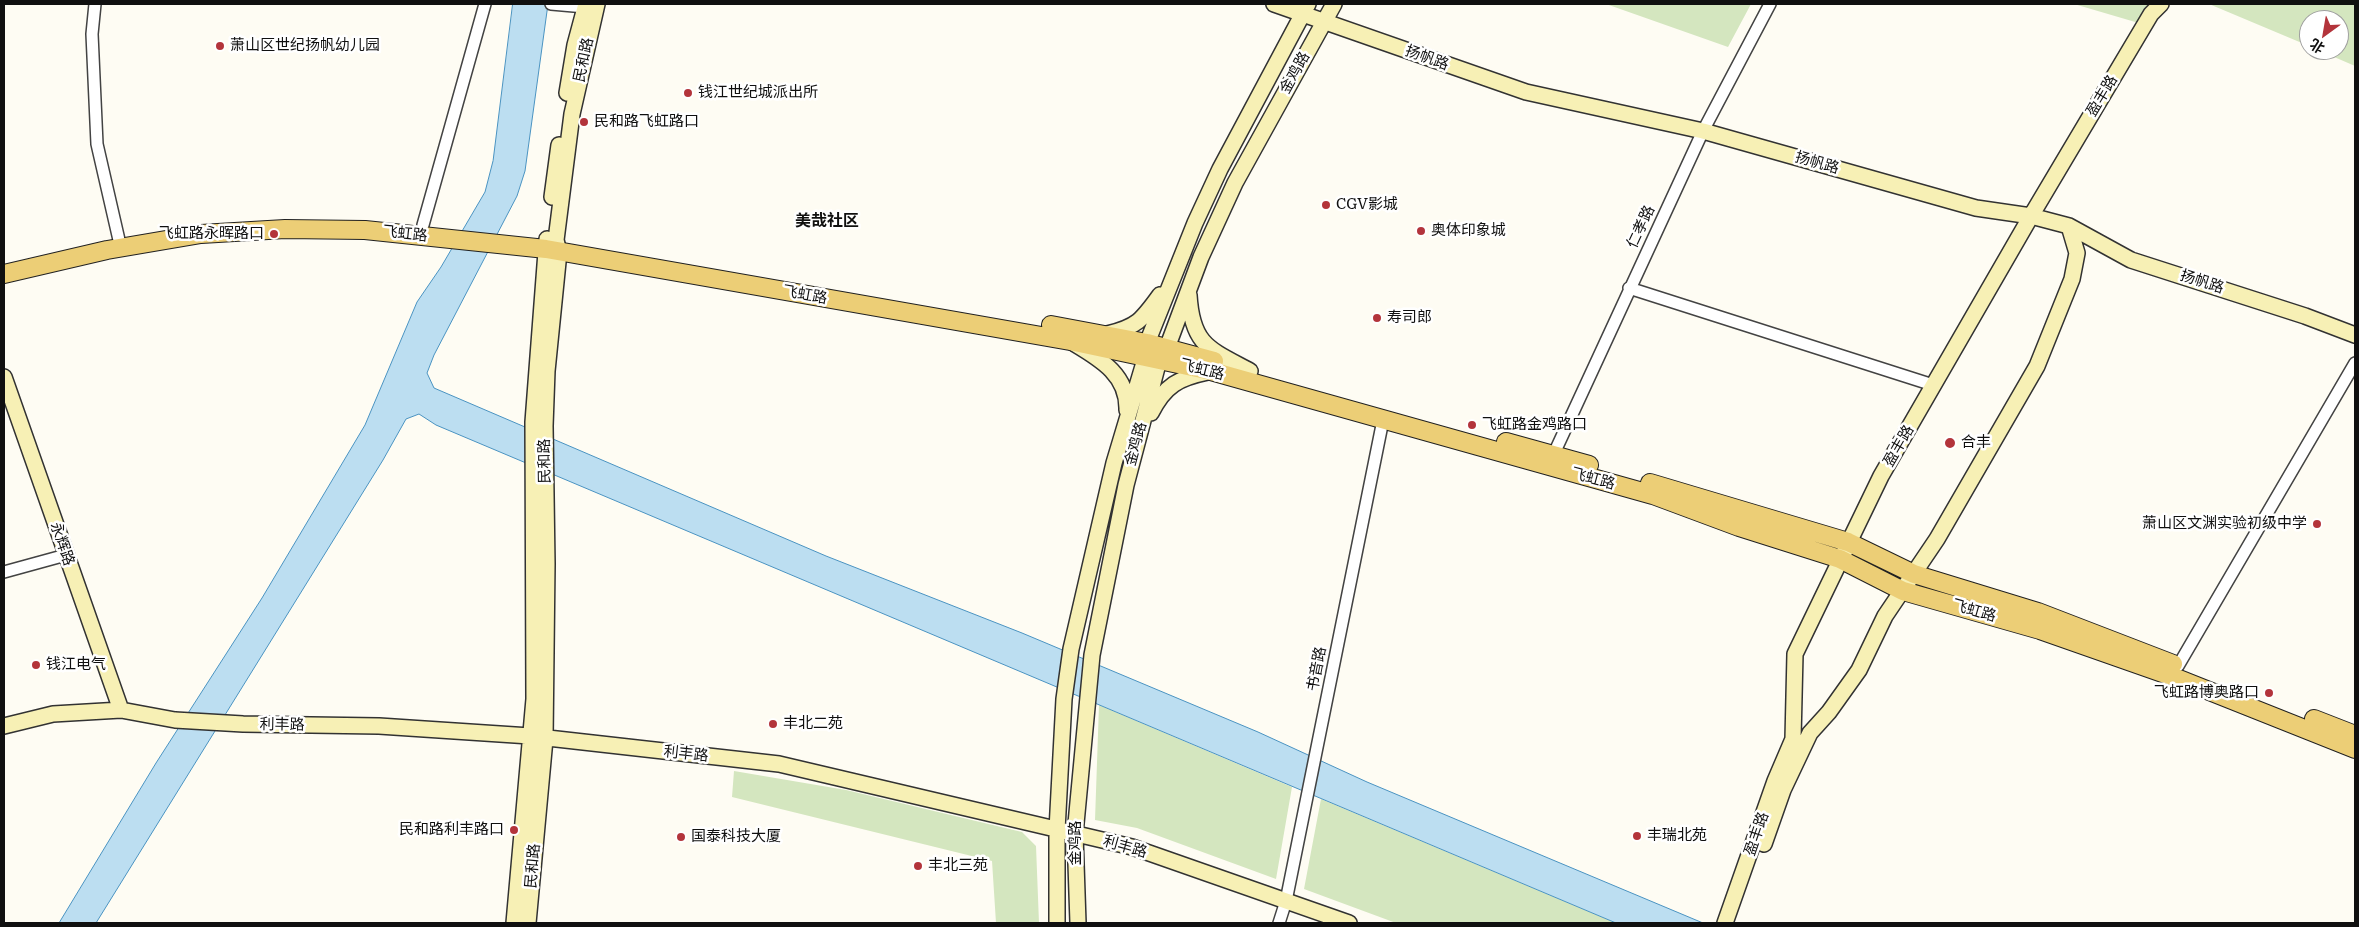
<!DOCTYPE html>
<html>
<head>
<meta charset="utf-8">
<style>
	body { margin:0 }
	#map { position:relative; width:2359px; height:927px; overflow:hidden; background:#fefcf3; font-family:Literata,"Noto Sans SC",serif }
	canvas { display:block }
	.frame { position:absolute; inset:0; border:5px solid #101010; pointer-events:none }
	.north { position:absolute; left:2299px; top:10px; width:50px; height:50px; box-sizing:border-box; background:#fff; border:1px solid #9f9f9f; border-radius:50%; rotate:212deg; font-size:14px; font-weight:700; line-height:20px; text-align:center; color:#101010 }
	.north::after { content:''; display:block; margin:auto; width:18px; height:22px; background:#b3343b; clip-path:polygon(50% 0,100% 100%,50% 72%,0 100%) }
</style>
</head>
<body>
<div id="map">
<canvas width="2359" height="927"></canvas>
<div class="frame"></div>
<div class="north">北</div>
</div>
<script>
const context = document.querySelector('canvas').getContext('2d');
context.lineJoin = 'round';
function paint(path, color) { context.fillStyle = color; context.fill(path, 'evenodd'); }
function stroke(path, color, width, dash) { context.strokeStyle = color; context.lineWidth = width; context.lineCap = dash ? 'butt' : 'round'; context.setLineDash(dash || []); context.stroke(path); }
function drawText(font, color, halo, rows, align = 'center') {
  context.font = font + ' Literata,"Noto Sans SC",serif'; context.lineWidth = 5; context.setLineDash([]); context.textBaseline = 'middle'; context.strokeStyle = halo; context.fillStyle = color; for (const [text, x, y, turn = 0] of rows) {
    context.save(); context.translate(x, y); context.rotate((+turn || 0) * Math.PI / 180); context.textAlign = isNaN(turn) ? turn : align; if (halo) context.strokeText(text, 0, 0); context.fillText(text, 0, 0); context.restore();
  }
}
paint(new Path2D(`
	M1606 4H1751L1728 47Z
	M2074 4H2155L2142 24Z
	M2209 4H2355V66L2318 50H2339V20H2309V46Z
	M1099 705 1292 787 1276 879 1137 828 1095 820Z
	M734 771 846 790 1022 832 1036 846 1039 923H996L992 861 732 797Z
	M1321 799 1616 923H1396L1304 889Z`), '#d4e6bf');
const water = new Path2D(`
	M513 4H548L525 171 517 196 434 355 427 373 434 388 826 556 1022 633 1258 732 1367 782 1703 923H1616L436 425 419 414 406 419 383 460 96 923H59L156 763 262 598 365 425 417 302 441 267 485 192 493 161Z`);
paint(water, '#bcdef1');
stroke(water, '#4a93c1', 1);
const street = new Path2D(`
	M95 4 92 34 97 144 119 240
	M551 4 585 7
	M423 225 485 4
	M1629 288 1933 385
	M1551 460 1703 131 1770 4
	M4 572 66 555
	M2178 666 2355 363
	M1279 923 1286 901 1383 420`);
const secondary = new Path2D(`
	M1274 4 1526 92 1703 131 1976 208 2031 216 2069 226 2131 260 2305 316 2355 335
	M567 93 575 45 586 4
	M552 197 559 145
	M1189 295C1192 345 1209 349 1250 371
	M1107 334C1137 327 1142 320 1160 295
	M1075 344C1102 360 1128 376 1127 410
	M4 377 121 710
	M1151 413C1165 385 1179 378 1208 372
	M4 726 53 714 121 710 175 720 243 724 379 726 530 736 779 764 1132 847 1349 923
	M1764 844 1783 790 1810 733 1829 712 1859 670 1885 616 1937 539 2037 366 2072 279 2077 253 2069 226
	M514 923 534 699 533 422 547 239
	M528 923 545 739 547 564 545 426 547 371 559 252 556 240 572 114 597 4
	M1057 923V830L1064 699 1071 649 1114 463 1146 356 1147 343 1195 223 1220 169 1308 4
	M1078 923 1075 834 1092 655 1126 485 1159 360 1167 348 1201 257 1235 183 1334 4
	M1725 923 1775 781 1793 739 1795 654 1881 476 2031 216 2151 14 2161 4`);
const primary = new Path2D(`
	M4 274 107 250 201 234 285 229 365 230 546 249 1070 341 1211 371 1653 495 1739 527 1840 559 1903 591 2040 630 2174 677 2355 749
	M1051 325 1147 343 1214 361
	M1506 442 1589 465
	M1650 483 1848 542 1914 574 2038 612 2173 664
	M2314 719 2355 735`);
stroke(street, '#434343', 14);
stroke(secondary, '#323232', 18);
stroke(primary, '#212121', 20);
stroke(street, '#fff', 11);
stroke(secondary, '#f7f0b5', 15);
stroke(primary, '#ecce76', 18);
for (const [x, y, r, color] of [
	[220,46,5,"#b3343b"],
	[688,93,5,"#b3343b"],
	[584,122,5,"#b3343b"],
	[1326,205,5,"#b3343b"],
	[1421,231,5,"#b3343b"],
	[274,234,5,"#b3343b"],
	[1377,318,5,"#b3343b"],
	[1472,425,5,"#b3343b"],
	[1950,443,6,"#b3343b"],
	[2317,524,5,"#b3343b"],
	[36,665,5,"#b3343b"],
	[2269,693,5,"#b3343b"],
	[773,724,5,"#b3343b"],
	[514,830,5,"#b3343b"],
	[1637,836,5,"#b3343b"],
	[681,837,5,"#b3343b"],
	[918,866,5,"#b3343b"]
]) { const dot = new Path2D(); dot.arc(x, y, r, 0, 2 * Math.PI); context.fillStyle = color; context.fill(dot); stroke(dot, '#fff', 2); }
drawText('15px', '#101010', '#fff', [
	["萧山区世纪扬帆幼儿园",230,46],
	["钱江世纪城派出所",698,93],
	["民和路飞虹路口",594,122],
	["CGV影城",1336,205],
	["奥体印象城",1431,231],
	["飞虹路永晖路口",264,234,"right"],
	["寿司郎",1387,318],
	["飞虹路金鸡路口",1482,425],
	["合丰",1961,443],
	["萧山区文渊实验初级中学",2307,524,"right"],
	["钱江电气",46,665],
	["飞虹路博奥路口",2259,693,"right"],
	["丰北二苑",783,724],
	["民和路利丰路口",504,830,"right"],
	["丰瑞北苑",1647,836],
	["国泰科技大厦",691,837],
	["丰北三苑",928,866]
], 'left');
drawText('15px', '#101010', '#fff', [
	["扬帆路",1427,58,20],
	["民和路",584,60,-78],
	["金鸡路",1295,73,-61],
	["盈丰路",2102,96,-59],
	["扬帆路",1817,163,16],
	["仁孝路",1641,227,-65],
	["飞虹路",405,234,6],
	["扬帆路",2202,282,18],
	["飞虹路",805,295,10],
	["飞虹路",1202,370,14],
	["金鸡路",1136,444,-75],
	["盈丰路",1899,446,-60],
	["民和路",545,461,-91],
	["飞虹路",1593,479,15],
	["永辉路",62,544,71],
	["飞虹路",1974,611,16],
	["书音路",1317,669,-79],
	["利丰路",282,725,1],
	["利丰路",686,754,6],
	["盈丰路",1757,834,-71],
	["金鸡路",1076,843,-90],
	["利丰路",1125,847,16],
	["民和路",533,866,-85]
]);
drawText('bold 16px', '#101010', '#fff', [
	["美哉社区",827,221]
]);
</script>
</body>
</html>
